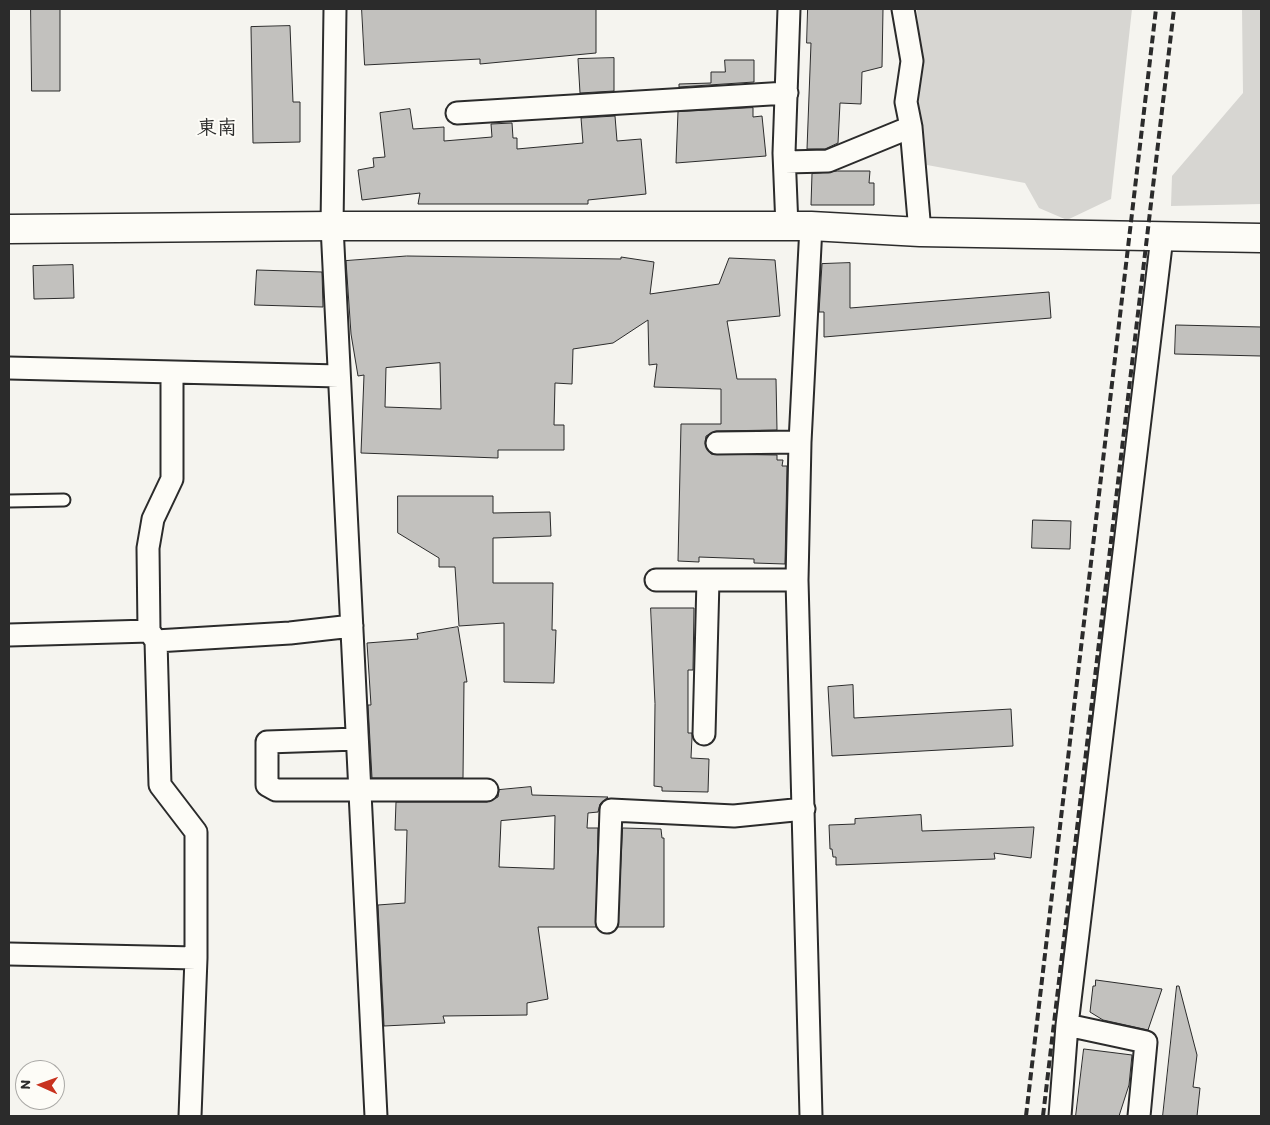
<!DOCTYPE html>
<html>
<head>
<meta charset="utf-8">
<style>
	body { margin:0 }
	#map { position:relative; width:1270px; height:1125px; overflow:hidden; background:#f5f4ef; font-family:Itim,sans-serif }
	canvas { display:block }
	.frame { position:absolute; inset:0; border:10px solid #2b2b2b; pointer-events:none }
	.north { position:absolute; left:15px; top:1060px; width:50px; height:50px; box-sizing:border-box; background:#fdfcf7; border:1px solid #a9a8a5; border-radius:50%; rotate:272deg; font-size:14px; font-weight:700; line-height:20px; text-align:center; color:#2b2b2b }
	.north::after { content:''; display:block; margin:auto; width:18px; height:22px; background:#c8321e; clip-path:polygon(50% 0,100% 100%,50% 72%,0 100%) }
</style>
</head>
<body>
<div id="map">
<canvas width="1270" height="1125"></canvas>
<div class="frame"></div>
<div class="north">N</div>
</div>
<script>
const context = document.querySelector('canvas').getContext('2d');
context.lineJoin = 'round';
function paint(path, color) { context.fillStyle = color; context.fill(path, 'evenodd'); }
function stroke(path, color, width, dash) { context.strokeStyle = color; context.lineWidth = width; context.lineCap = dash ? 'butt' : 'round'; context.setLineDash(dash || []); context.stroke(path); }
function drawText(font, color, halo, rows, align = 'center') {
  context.font = font + ' Itim,"Klee One",sans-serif'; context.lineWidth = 4; context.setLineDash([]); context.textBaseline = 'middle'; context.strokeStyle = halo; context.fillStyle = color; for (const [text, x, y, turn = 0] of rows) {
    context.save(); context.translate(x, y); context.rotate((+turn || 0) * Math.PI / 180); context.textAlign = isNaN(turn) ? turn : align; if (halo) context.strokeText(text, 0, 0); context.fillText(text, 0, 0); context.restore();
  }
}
paint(new Path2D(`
	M917 9H1132L1111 199 1067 220 1039 208 1025 183 927 165 916 122 920 58Z
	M1242 9H1261V204L1171 206 1172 176 1243 93Z`), '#d7d6d2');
const building = new Path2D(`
	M31 9H60V91H32Z
	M362 9H596V53L480 64V59L365 65Z
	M808 9H883L882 67 862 72 861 104 840 103 838 143 825 149H807L811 43H807Z
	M290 26 293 102H300V142L253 143 251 27Z
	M614 58V91L580 93 578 59Z
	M725 60H754V82L679 87V84L711 83V72H725Z
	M753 108V117L762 116 766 156 676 163 678 112Z
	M410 109 413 129 444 127V141L492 137 491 124 512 123 513 138H517V149L583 143 581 118 615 116 617 141 641 139 646 194 588 200V204H418L420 193 362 200 358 170 374 167 373 158 385 157 380 113Z
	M838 171H870L869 183H874V205H811L812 174Z
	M407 256 621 259V257L654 262 650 294 719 284 729 258 775 260 780 316 727 321 737 379H776L777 430 716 431 706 436 705 444 711 454 777 455V460H783L782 466H787L785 564 754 563V559L699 557V562L678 561 681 424H721V389L654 387 657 364 649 365 648 320 613 343 573 349 572 384 555 383 554 425H564V450H498V458L361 453 364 375 358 376 351 334 346 261ZM440 363 441 409 385 407 386 368Z
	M850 263V308L1049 292 1051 318 824 337V312H819L822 264Z
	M73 265 74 298 34 299 33 266Z
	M257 270 322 272 323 307 255 305Z
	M1176 325 1261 327V356L1175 354Z
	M398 496H493V513L550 512 551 536 493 538V583H553L552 630H556L554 683 504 682V623L459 626 455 567H439V558L398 533Z
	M1033 520 1071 521 1070 549 1032 548Z
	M651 608H694L693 670H688V733H692V737L691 758 709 759 708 792 662 791V787L654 786 655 704Z
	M458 627 467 682H464L463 778H372L368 705H371L367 643 418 639 417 634Z
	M853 685 854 718 1011 709 1013 746 832 756 828 687Z
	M531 787 532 795 608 797 600 804 598 812 588 813 587 828H598L596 927H538L548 999 527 1003V1015L443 1016 445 1023 384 1026 378 905 405 903 407 830H395L396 802H487L498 797 499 790ZM555 816 554 869 499 867 501 821Z
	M921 815 922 831 1034 827 1031 858 994 853 995 859 836 865V857H833L832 849H830L829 825 855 824V819Z
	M623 828 661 829 662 838H664V927H618Z
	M1096 980 1162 989 1148 1030 1103 1020 1090 1012 1093 986H1095Z
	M1177 986H1179L1197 1055 1193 1087 1200 1088 1197 1116H1163Z
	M1084 1049 1132 1055 1129 1085 1119 1116H1076Z`);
paint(building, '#c2c1be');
stroke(building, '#2b2b2b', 1);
const service = new Path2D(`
	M9 501 64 500`);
const minor = new Path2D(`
	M335 9 332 226 376 1116
	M903 9 912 61 906 102 911 127 920 232
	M457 113 787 93
	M785 162 828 161 911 127
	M811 226 800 442 797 580 811 1116
	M787 227 784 153 789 9
	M9 368 339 376
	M172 372V479L153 519 148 548 149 631 156 641 160 785 196 832V958L190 1116
	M717 443 800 442
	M656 580H797
	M9 635 149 631
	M156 641 290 633 352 626
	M704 734 708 580
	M357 739 267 742V785L276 790H487
	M607 922 611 810 734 816 804 809
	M9 954 196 958
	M1067 1025 1146 1042 1139 1116
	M1060 1116 1067 1025 1162 237`);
const tertiary = new Path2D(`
	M9 229 332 226H811L920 232 1261 238`);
stroke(service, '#2b2b2b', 15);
stroke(minor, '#2b2b2b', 25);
stroke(tertiary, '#2b2b2b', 31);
stroke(service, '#fdfcf7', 11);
stroke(minor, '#fdfcf7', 21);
stroke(tertiary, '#fdfcf7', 28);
stroke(new Path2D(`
	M1026 1116 1156 9
	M1043 1116 1174 9`), '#2b2b2b', 4, [8, 4]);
drawText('bold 20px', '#2b2b2b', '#fdfcf7', [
	["東南",217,129]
]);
</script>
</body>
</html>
